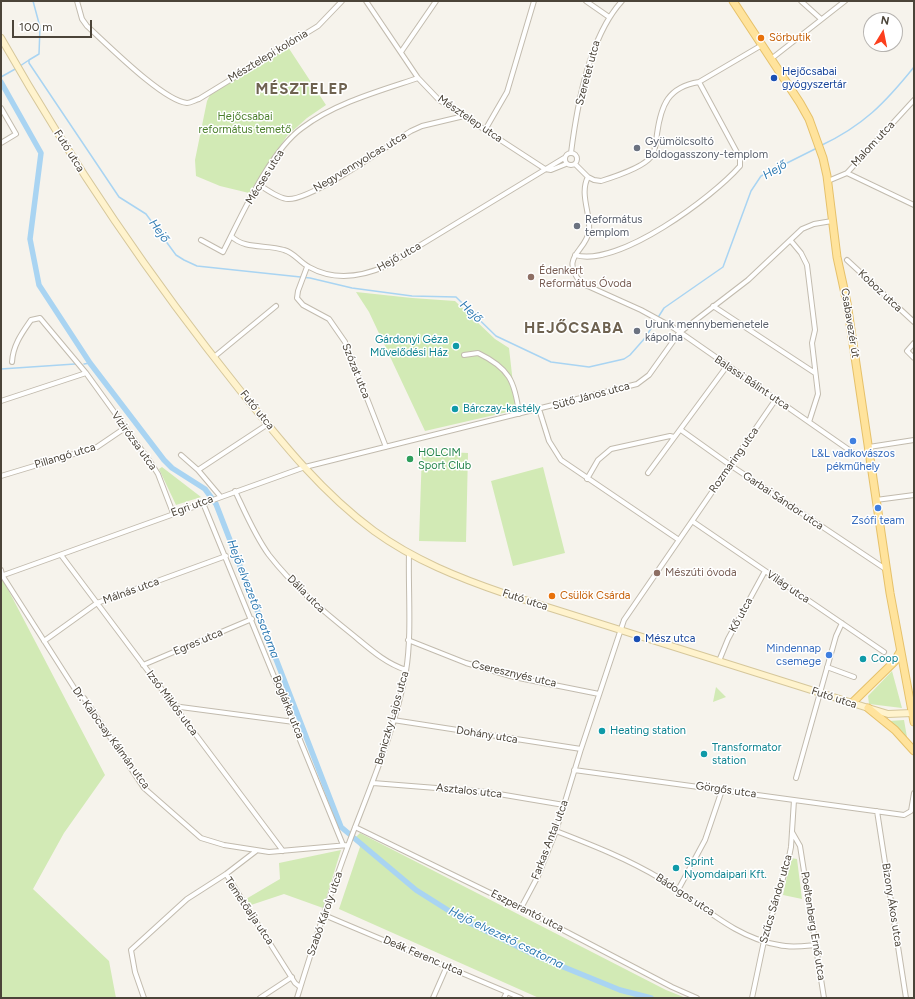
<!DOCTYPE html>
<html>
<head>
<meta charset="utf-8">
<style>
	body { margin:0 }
	#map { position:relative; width:915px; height:999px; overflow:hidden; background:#f6f3ec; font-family:Figtree,sans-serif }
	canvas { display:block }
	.frame { position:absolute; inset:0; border:2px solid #4b4439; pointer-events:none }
	.north { position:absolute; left:863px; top:12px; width:40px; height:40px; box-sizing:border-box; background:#fff; border:1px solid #b7b4b0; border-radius:50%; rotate:10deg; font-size:11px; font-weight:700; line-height:16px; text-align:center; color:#4b4439 }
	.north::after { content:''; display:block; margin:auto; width:14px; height:18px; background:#fc3f1d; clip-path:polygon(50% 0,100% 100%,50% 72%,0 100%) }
	.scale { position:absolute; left:12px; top:20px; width:80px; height:18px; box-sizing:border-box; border:2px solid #4b4439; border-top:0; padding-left:5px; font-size:12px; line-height:14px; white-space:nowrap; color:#4b4439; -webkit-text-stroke:3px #fff; paint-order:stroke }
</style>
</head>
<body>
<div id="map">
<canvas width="915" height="999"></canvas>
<div class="frame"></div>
<div class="north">N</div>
<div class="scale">100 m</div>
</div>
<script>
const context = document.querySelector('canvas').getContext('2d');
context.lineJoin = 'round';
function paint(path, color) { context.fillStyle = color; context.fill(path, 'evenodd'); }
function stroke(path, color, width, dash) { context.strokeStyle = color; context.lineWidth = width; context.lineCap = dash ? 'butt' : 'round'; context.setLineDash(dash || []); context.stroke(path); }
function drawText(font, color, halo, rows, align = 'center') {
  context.font = font + ' Figtree,sans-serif'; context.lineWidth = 3; context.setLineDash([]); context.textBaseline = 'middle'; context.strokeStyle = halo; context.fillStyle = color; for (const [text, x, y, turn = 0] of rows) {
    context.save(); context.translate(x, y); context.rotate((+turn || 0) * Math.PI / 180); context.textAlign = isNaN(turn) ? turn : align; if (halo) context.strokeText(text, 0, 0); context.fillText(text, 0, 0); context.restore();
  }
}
paint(new Path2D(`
	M288 47 326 105 307 118 287 136 249 193 220 186 196 176 195 160 207 101 210 95Z
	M356 292 412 298 455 301 495 339 509 348 516 410 425 431 369 312Z
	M422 451 468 453 466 542 419 541Z
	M162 467 201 497 176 505 159 469Z
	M543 467 565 553 513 566 491 481Z
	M1 576 105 775 64 833 33 889 109 961 116 998H1Z
	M892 671 902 708 869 704 868 696Z
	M716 687 726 697 713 702Z
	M904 720 908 743 889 721Z
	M360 833 666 990 686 998H539L339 909 360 847 356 837Z
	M341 850 323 908 284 894 251 905 246 899 280 879 279 863Z
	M791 858 797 859 802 899 783 895Z`), '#d2eab5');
stroke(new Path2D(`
	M33 1 40 27 39 54 29 60V63L119 197 146 214 176 255 184 260 197 266 310 278 352 288 412 296 456 297 496 336 551 362 589 367 624 359 630 355 645 338 664 308 723 267 751 191 761 176 817 148
	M20 66 29 60
	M1 77 17 68
	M820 146C863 126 885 103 914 67
	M84 364 90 363
	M1 369 75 364`), '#a9d4f2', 1.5);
stroke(new Path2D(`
	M1 82 41 153 30 239 39 285 90 363 164 460 172 468 205 489 216 504 341 827 416 890 462 919 539 957 620 990 651 998`), '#a9d4f2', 5.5);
const minor = new Path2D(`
	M77 1 82 19 87 26C106 43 163 101 187 103 191 103 195 100 199 99L318 26 342 1
	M366 1 418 78 439 100 545 169 551 170 566 164
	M586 1 609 17
	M801 1 821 19
	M401 52 436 1
	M771 59 845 1
	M1 108 16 134 1 143
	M485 130 507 92 534 1
	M565 159a6 6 0 1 1 12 0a6 6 0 1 1-12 0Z
	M571 153C577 105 589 37 622 1
	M575 164 588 177C579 194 591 214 589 231 586 252 559 256 581 283L641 310 674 328 852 452 859 454 869 453
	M847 173 914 205
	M588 177 594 180 601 181C614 177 643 167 651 157 656 151 656 141 657 134 661 105 668 87 699 82L762 45
	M828 181 847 173 914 100
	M258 184C266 189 279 199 288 199 312 200 387 146 411 131L422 126 464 116
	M231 236C245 250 266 244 284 250 295 253 299 262 309 267 334 281 361 277 386 266L564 158
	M201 240 223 252C241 217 270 151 302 128 335 103 379 91 418 78
	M791 241 801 253 807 265 815 330 812 343 818 394 809 422
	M575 255C618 268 713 197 740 166V158L699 82
	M847 260 914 322
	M307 267 298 291 297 298 303 305 329 319 345 342 386 447
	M713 306 815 373
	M914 343 907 351 914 358
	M464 355 478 353C509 368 515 381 519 414
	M214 357 276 306
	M12 362C13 345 22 333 31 320L40 318 86 373 151 463 158 474 173 513
	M1 401 86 373
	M539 409 549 441 561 460 679 540
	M681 430 730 465 887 570
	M869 447 914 440
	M181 455 198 470 220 496
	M198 470 268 424
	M648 473 727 366
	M1 476 97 447 125 428
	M587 479 598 460 611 449 670 436 674 437
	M235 491C245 512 255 536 269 555 293 586 323 611 353 635 370 649 385 663 406 670
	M876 500 914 495
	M203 503 343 845
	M692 521 884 652
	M61 555 283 851
	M1 570 2 575 80 697 84 698 144 788 201 838 224 845 269 852 348 845
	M1 576 305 467 637 384 649 375 679 333 748 280 802 229 814 224 832 221
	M408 640 466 663 514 677 599 694
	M44 641 97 603 226 556
	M719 661 728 639 765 571
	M143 665 252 619
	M827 667 854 677
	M173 706 294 722
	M393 720 581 749
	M574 770 904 815 911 811 914 793
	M796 778 836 636 842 623
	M373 783 487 792 564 805
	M877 811 906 998
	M355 827 521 908 672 987 697 998
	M556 831C592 845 628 859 661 879 699 902 734 938 779 945 791 948 804 946 816 945
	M792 832 800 846 824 998
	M226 874 295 983 300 987
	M678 890 705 840 722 790
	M521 908 538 876 556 831 581 749 624 620 776 399
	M324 915 521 998
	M144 998 135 972 131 950 187 899 226 874 256 851
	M260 998 292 977
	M297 998C313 946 330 894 349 843 370 787 395 731 406 671 412 636 408 589 409 553
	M433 998 447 966
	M504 998 507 992
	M752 998 764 941 788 862 791 847 794 800`);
const secondary = new Path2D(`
	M1 38C71 161 150 278 239 389 280 440 321 492 374 531 414 560 459 578 506 594L865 707 888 714 912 713`);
const primary = new Path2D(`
	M733 1 800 103 809 119 823 158 827 176 837 257 847 303 890 593 914 722
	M852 703 894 662 900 652
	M868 708 895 730 914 751`);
stroke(minor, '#c2bbae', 6);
stroke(secondary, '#d6c79b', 8);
stroke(primary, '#e6c16a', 9);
stroke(minor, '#fff', 4);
stroke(secondary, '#fff3cd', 6);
stroke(primary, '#ffe39c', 7);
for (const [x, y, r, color] of [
	[761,38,4,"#e8710a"],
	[774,78,4,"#1a4fb4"],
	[637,148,4,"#6b7280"],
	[577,226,4,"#6b7280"],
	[531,277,4,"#8d6e63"],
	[637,331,4,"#6b7280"],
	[456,346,4,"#0f9aa8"],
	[455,409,4,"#0f9aa8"],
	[853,441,4,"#3f7fe0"],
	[410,459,4,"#2e9e5b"],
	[878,508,4,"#3f7fe0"],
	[657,573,4,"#8d6e63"],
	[552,596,4,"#e8710a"],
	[637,639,4,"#1a4fb4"],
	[829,655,4,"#3f7fe0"],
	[863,659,4,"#0f9aa8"],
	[602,731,4,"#0f9aa8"],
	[704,754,4,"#0f9aa8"],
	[676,868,4,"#0f9aa8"]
]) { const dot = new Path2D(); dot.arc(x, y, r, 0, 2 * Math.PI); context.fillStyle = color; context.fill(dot); stroke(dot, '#fff', 1.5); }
drawText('11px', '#c56008', '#fff', [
	["Sörbutik",769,38],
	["Csülök Csárda",560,596]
], 'left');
drawText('11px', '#4b4439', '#fff', [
	["Mésztelepi kolónia",268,56,-31],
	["Szeretet utca",588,73,-75],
	["Mésztelep utca",470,119,34],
	["Malom utca",873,144,-47],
	["Futó utca",69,151,58],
	["Negyvennyolcas utca",360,162,-31],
	["Mécses utca",265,177,-58],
	["Hejő utca",399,257,-29],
	["Koboz utca",880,291,43],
	["Csabavezér út",850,323,81],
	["Szózat utca",356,371,68],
	["Balassi Bálint utca",752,383,34],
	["Sütő János utca",591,396,-15],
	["Futó utca",257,410,51],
	["Vízirózsa utca",134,441,54],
	["Pillangó utca",65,456,-17],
	["Rozmaring utca",734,460,-55],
	["Garbai Sándor utca",783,501,34],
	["Egri utca",192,506,-20],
	["Világ utca",788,587,34],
	["Málnás utca",131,591,-20],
	["Dália utca",306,594,45],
	["Futó utca",525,600,18],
	["Kő utca",741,615,-62],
	["Egres utca",198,642,-23],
	["Cseresznyés utca",514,674,13],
	["Futó utca",834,698,18],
	["Izsó Miklós utca",172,703,53],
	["Boglárka utca",288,707,68],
	["Beniczky Lajos utca",392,718,-74],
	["Dohány utca",487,735,9],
	["Dr. Kalocsay Kálmán utca",111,738,54],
	["Görgős utca",726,790,8],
	["Asztalos utca",469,791,6],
	["Farkas Antal utca",550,840,-69],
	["Bádogos utca",685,895,33],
	["Szűcs Sándor utca",776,899,-74],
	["Bizony Ákos utca",892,905,81],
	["Temetőalja utca",249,911,56],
	["Eszperantó utca",527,911,27],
	["Szabó Károly utca",325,914,-71],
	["Poeltenberg Ernő utca",813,926,81],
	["Deák Ferenc utca",423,956,23]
]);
drawText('11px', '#164399', '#fff', [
	["Hejőcsabai",782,72],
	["gyógyszertár",782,85],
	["Mész utca",645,639]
], 'left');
drawText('11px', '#4a7f2a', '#fff', [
	["Hejőcsabai",245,117],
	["református temető",245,130]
]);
drawText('11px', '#5b616d', '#fff', [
	["Gyümölcsoltó",645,142],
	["Boldogasszony-templom",645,155],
	["Református",585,220],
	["templom",585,233],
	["Urunk mennybemenetele",645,325],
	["kápolna",645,338]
], 'left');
drawText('11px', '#785e54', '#fff', [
	["Édenkert",539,271],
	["Református Óvoda",539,284],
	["Mészúti óvoda",665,573]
], 'left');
drawText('11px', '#0d838f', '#fff', [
	["Gárdonyi Géza",448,340,"right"],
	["Művelődési Ház",448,353,"right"],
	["Bárczay-kastély",463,409],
	["Coop",871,659],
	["Heating station",610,731],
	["Transformator",712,748],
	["station",712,761],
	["Sprint",684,862],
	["Nyomdaipari Kft.",684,875]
], 'left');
drawText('11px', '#27864d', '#fff', [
	["HOLCIM",418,453],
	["Sport Club",418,466]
], 'left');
drawText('11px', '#366cbe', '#fff', [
	["L&L vadkovászos",853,454],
	["pékműhely",853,467],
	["Zsófi team",878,521],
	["Mindennap",821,649,"right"],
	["csemege",821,662,"right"]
]);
drawText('italic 12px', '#2e7ab2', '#fff', [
	["Hejő",775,170,-31],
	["Hejő",159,231,54],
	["Hejő",471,312,44],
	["Hejő elvezető csatorna",253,599,69],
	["Hejő elvezető csatorna",506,938,26]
]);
context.letterSpacing = '1px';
drawText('bold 15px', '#6e6250', '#fff', [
	["MÉSZTELEP",302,90],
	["HEJŐCSABA",574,329]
]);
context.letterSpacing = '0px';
</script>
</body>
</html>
